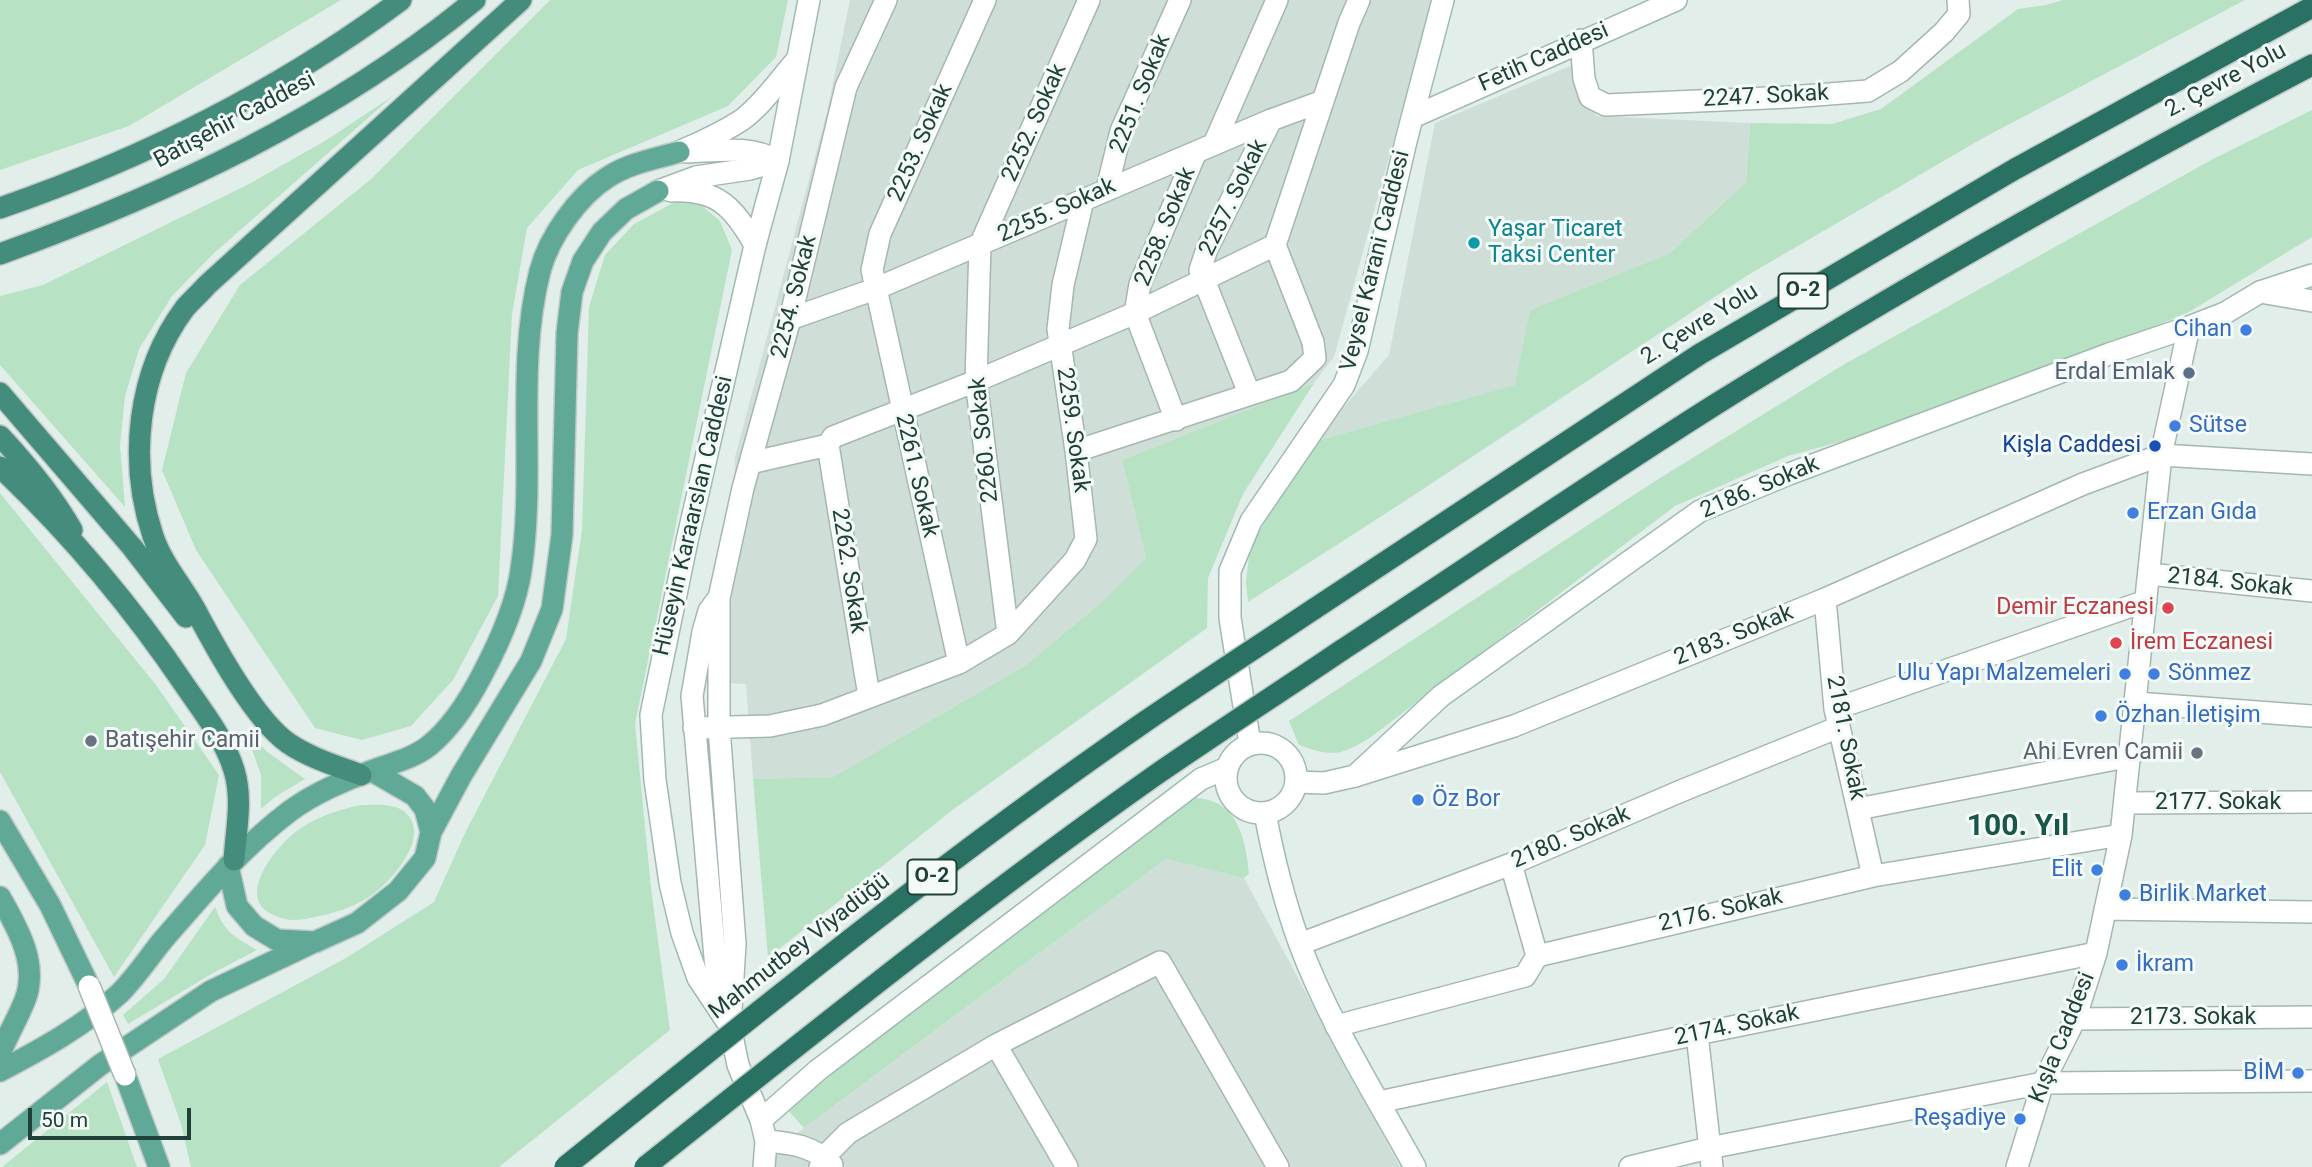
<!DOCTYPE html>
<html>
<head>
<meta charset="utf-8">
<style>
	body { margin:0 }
	#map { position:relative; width:2312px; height:1167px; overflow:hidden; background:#e2eee9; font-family:Roboto,sans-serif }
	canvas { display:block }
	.scale { position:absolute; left:28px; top:1108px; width:163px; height:32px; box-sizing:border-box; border:4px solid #204139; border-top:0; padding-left:9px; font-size:21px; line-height:24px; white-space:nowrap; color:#204139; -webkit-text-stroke:5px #f3faf7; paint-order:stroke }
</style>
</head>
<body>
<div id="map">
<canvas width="2312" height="1167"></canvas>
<div class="scale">50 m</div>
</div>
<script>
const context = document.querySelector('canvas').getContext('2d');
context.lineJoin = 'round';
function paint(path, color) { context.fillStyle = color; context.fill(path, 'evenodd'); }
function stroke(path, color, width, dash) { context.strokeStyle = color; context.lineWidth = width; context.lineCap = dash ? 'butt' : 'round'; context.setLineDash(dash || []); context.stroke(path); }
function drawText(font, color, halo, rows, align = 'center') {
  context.font = font + ' Roboto,sans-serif'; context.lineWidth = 6; context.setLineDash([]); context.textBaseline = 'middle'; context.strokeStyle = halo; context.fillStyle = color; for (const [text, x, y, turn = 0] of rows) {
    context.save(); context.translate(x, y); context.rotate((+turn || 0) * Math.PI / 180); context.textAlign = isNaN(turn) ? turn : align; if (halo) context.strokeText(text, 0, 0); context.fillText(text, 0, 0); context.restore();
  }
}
paint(new Path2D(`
	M850 0H1436L1425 26 1334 357 1314 383 1122 460 1146 558 1103 601 1026 665 833 777 753 779 746 684 729 683 735 457 827 112Z
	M1577 63 1579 94 1597 116 1750 123 1746 182 1670 253 1530 310 1516 385 1313 442 1389 355 1435 123Z
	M1166 859 1244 878 1400 1167H773L772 1152Z`), '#d0ded8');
paint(new Path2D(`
	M0 0H341L129 126 0 170Z
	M550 0H788L776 57 728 106 578 170 527 228 512 314 498 596 453 680 411 726 362 740 315 728 196 550 162 470 186 373 240 285 370 180Z
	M2063 0H2245L1983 138 1748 275 1405 501 1248 602 1246 582 1250 547 1313 442 1515 385 1530 310 1670 253 1746 182 1750 123 1832 124 1881 109 2018 9 2046 5Z
	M393 96 213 254 172 296 139 349 125 396 120 445 125 507 0 365V296L43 285 249 184 325 141Z
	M2312 110V237L2189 312 2049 371 1865 435 1788 456 1675 506 1371 737C1341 756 1332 757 1299 745L1289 721 1652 483 1843 365 2213 159Z
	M696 201 720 221 732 250 635 724 651 888 670 1030 499 1167H191L181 1124 158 1059 346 958 434 902 466 831 566 639 582 530 589 307 605 255 634 224 675 202Z
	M1314 383 1243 494 1208 578 1207 628 951 811 768 958 753 779 833 777 1026 665 1103 601 1146 558 1122 460Z
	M0 493 156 685 219 775 205 845 114 977 0 772Z
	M254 738 266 751 305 779 275 797 261 809V775L249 741Z
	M1190 798C1236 796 1246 837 1249 874L1244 878 1166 859 804 1128 787 1109Z
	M361 805C374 805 391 803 402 810 433 831 397 875 378 890 357 908 331 914 305 919 293 921 284 920 274 915 235 899 273 851 293 834 313 818 336 810 361 805Z
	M215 907C225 933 233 936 257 950L213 973 128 1024 123 1015 164 979Z
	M107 1082 137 1167H2Z`), '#b8e2c4');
const minor = new Path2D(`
	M1581 40 1584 79 1590 97 1606 105 1790 97 1868 91 1901 71 1944 32 1959 14 1958 0
	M1214 144 1277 0
	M679 152C701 142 723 133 743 119 764 103 779 80 796 61
	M687 152C718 151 750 145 778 161
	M1107 189 1121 131 1180 0
	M658 191 696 177 750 169 778 161
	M671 191C717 189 733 206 755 245
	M2260 292 2312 301
	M790 319 875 289 1271 120 1323 101
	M1249 393 1200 270 1207 249 1271 120
	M1176 420 1135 313 1140 284 1196 152
	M828 445 869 696
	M1076 451 1291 381 1315 358 1313 342 1275 245 1349 23 1359 0
	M750 463 828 445 833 437 976 381 1135 313 1275 245
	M2149 574 2312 591
	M1825 599 1835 709 1873 876
	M717 600 709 611 703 632 692 696 716 969 726 1009
	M1008 634 976 381 980 245 1089 0
	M959 663 872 270 880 234 985 0
	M2136 703 2312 716
	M1835 709 2146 601
	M694 728 770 726 822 715 959 663 1008 634 1075 560 1086 539 1076 451 1058 329 1063 285 1083 200
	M1296 782 1324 783 1355 776 1514 726 1825 599 2083 484 2161 455 2312 464
	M2125 803 2312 802
	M1858 809 2131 756
	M1511 864 1537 956
	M2105 909 2312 912
	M1300 944 1511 864 1681 791 1839 727
	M2075 1019 2312 1017
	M730 1026 735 944 719 727V598L743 488 790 319 846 87 886 0
	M1336 1026 1525 976 1537 956 1873 876 2121 835
	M1697 1034 1712 1167
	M996 1045 1067 1167
	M1379 1102 1697 1034 2096 953
	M766 1141C791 1143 814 1146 832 1165
	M820 1167 824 1157 848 1133 996 1045 1160 962 1278 1167
	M1630 1167 1709 1148 2043 1083 2312 1081
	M2017 1167 2043 1083 2075 1019 2096 953 2121 835 2161 455 2189 327`);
const secondary = new Path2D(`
	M1413 117 1676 0
	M1226 778a35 35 0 1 1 70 0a35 35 0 1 1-70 0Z
	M1250 744 1230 618V571L1251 521 1344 385 1357 351 1406 141 1443 0
	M1355 776 1441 696 1700 511 1789 474 2109 354 2189 327 2225 313 2260 292 2312 275
	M1265 813C1273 856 1284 900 1299 942 1328 1021 1375 1094 1415 1167
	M761 1120 818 1070 1201 779 1227 768
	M764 1167 766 1141 761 1120 738 1065 730 1026 698 978 682 933 670 883 655 780 651 715 687 541 755 245 778 161 809 0`);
const primary = new Path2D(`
	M372 771 415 796 425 809 431 832
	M0 821 50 905 89 986
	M228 866 237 906 254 926 277 940 315 942 357 923 398 891 425 858 431 832 461 776 531 661 552 609 562 535 567 333 572 292 583 261 602 232 626 209 658 191
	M0 897C17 927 39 964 25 1000 18 1018 7 1036 0 1054
	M0 1071C42 1049 84 1026 120 993 136 977 149 957 163 940 203 894 241 848 290 811 313 794 346 779 374 770 393 763 414 758 430 745 453 726 469 700 482 675 499 643 516 606 521 570 536 473 515 368 540 271 549 237 578 196 608 177 630 163 654 159 679 152
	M125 1075 159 1167
	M0 1144 100 1065 211 991 312 943`);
const trunk = new Path2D(`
	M0 208C142 159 280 90 401 0
	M0 254C169 193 336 115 475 0
	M0 393 132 547 186 617
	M0 436C27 465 52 495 72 530
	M0 467C71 534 132 607 186 687 204 713 225 740 234 770 243 799 236 830 234 860
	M361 775C337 766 310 758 288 743 254 719 215 647 195 609 181 584 162 563 153 536 128 461 137 372 185 308 192 300 200 293 207 285L521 0`);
const motorway = new Path2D(`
	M1314 609 1700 354 2015 169 2312 7
	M1342 650C1466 569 1588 485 1713 406 1908 284 2108 172 2312 65`);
stroke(minor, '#a4b7b1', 24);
stroke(secondary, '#9fbbb1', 24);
stroke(primary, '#c1cac8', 24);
stroke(trunk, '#c1cac8', 24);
stroke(motorway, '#c1cac8', 24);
stroke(minor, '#fff', 21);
stroke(secondary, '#fff', 21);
stroke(primary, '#61a997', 21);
stroke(trunk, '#448d7d', 21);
stroke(motorway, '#287163', 21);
const minorBridge = new Path2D(`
	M89 986 125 1075`);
const motorwayBridge = new Path2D(`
	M565 1167C754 1015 943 861 1143 723 1200 684 1257 647 1314 609
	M645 1167C813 1033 981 898 1157 774 1218 732 1280 692 1342 650`);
stroke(minorBridge, '#a4b7b1', 24, []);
stroke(motorwayBridge, '#c1cac8', 24, []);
stroke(minorBridge, '#fff', 21);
stroke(motorwayBridge, '#287163', 21);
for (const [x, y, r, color] of [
	[1474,243,7,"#0f9aa8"],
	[2246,330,7,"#3f7fe0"],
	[2189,373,7,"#5c6f8a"],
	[2175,426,7,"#3f7fe0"],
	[2155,446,7,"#1a4fb4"],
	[2133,513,7,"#3f7fe0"],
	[2168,608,7,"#e0444e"],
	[2116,643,7,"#e0444e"],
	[2125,674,7,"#3f7fe0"],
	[2154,674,7,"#3f7fe0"],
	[2101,716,7,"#3f7fe0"],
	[91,741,7,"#6b7280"],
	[2197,753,7,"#6b7280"],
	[1418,800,7,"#3f7fe0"],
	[2097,870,7,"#3f7fe0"],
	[2125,895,7,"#3f7fe0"],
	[2122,965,7,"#3f7fe0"],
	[2298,1073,7,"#3f7fe0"],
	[2020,1119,7,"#3f7fe0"]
]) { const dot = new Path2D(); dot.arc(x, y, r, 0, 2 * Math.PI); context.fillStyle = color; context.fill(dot); stroke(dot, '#f3faf7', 2.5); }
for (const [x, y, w] of [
	[1803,291,49],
	[932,877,49]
]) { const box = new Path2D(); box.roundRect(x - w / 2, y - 17.5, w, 35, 5); context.fillStyle = '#f3faf7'; context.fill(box); stroke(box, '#204139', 2); }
drawText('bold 21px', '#204139', null, [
	["O-2",1803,291],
	["O-2",932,877]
]);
drawText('23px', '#204139', '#f3faf7', [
	["Fetih Caddesi",1544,58,-24],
	["2. Çevre Yolu",2226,81,-28],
	["2251. Sokak",1141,94,-68],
	["2247. Sokak",1766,97,-3],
	["Batışehir Caddesi",235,121,-28],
	["2252. Sokak",1035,123,-66],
	["2253. Sokak",921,143,-66],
	["2257. Sokak",1234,198,-64],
	["2255. Sokak",1057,211,-24],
	["2258. Sokak",1166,227,-68],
	["Veysel Karani Caddesi",1376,261,-76],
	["2254. Sokak",795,297,-76],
	["2. Çevre Yolu",1700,325,-32],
	["2259. Sokak",1072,430,82],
	["2260. Sokak",985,440,-96],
	["2261. Sokak",916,476,77],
	["2186. Sokak",1760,488,-23],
	["Hüseyin Karaarslan Caddesi",694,516,-77],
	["2262. Sokak",848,571,81],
	["2184. Sokak",2230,583,6],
	["2183. Sokak",1734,636,-22],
	["2181. Sokak",1845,738,79],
	["2177. Sokak",2218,803],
	["2180. Sokak",1571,838,-23],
	["2176. Sokak",1721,911,-13],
	["Mahmutbey Viyadüğü",800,947,-38],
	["2173. Sokak",2193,1018],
	["2174. Sokak",1737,1026,-12],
	["Kışla Caddesi",2063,1038,-68]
]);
drawText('23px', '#0d838f', '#f3faf7', [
	["Yaşar Ticaret",1488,230],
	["Taksi Center",1488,256]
], 'left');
drawText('23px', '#366cbe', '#f3faf7', [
	["Cihan",2232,330,"right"],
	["Sütse",2189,426],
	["Erzan Gıda",2147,513],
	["Ulu Yapı Malzemeleri",2111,674,"right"],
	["Sönmez",2168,674],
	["Özhan İletişim",2115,716],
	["Öz Bor",1432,800],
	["Elit",2083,870,"right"],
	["Birlik Market",2139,895],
	["İkram",2136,965],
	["BİM",2284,1073,"right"],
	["Reşadiye",2006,1119,"right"]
], 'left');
drawText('23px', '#4e5e75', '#f3faf7', [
	["Erdal Emlak",2175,373]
], 'right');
drawText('23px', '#164399', '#f3faf7', [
	["Kişla Caddesi",2141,446]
], 'right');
drawText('23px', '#be3a42', '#f3faf7', [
	["Demir Eczanesi",2154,608],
	["İrem Eczanesi",2130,643,"left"]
], 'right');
drawText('23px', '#5b616d', '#f3faf7', [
	["Batışehir Camii",105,741],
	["Ahi Evren Camii",2183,753,"right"]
], 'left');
drawText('bold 30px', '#195648', '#f3faf7', [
	["100. Yıl",2018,827]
]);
</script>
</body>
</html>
